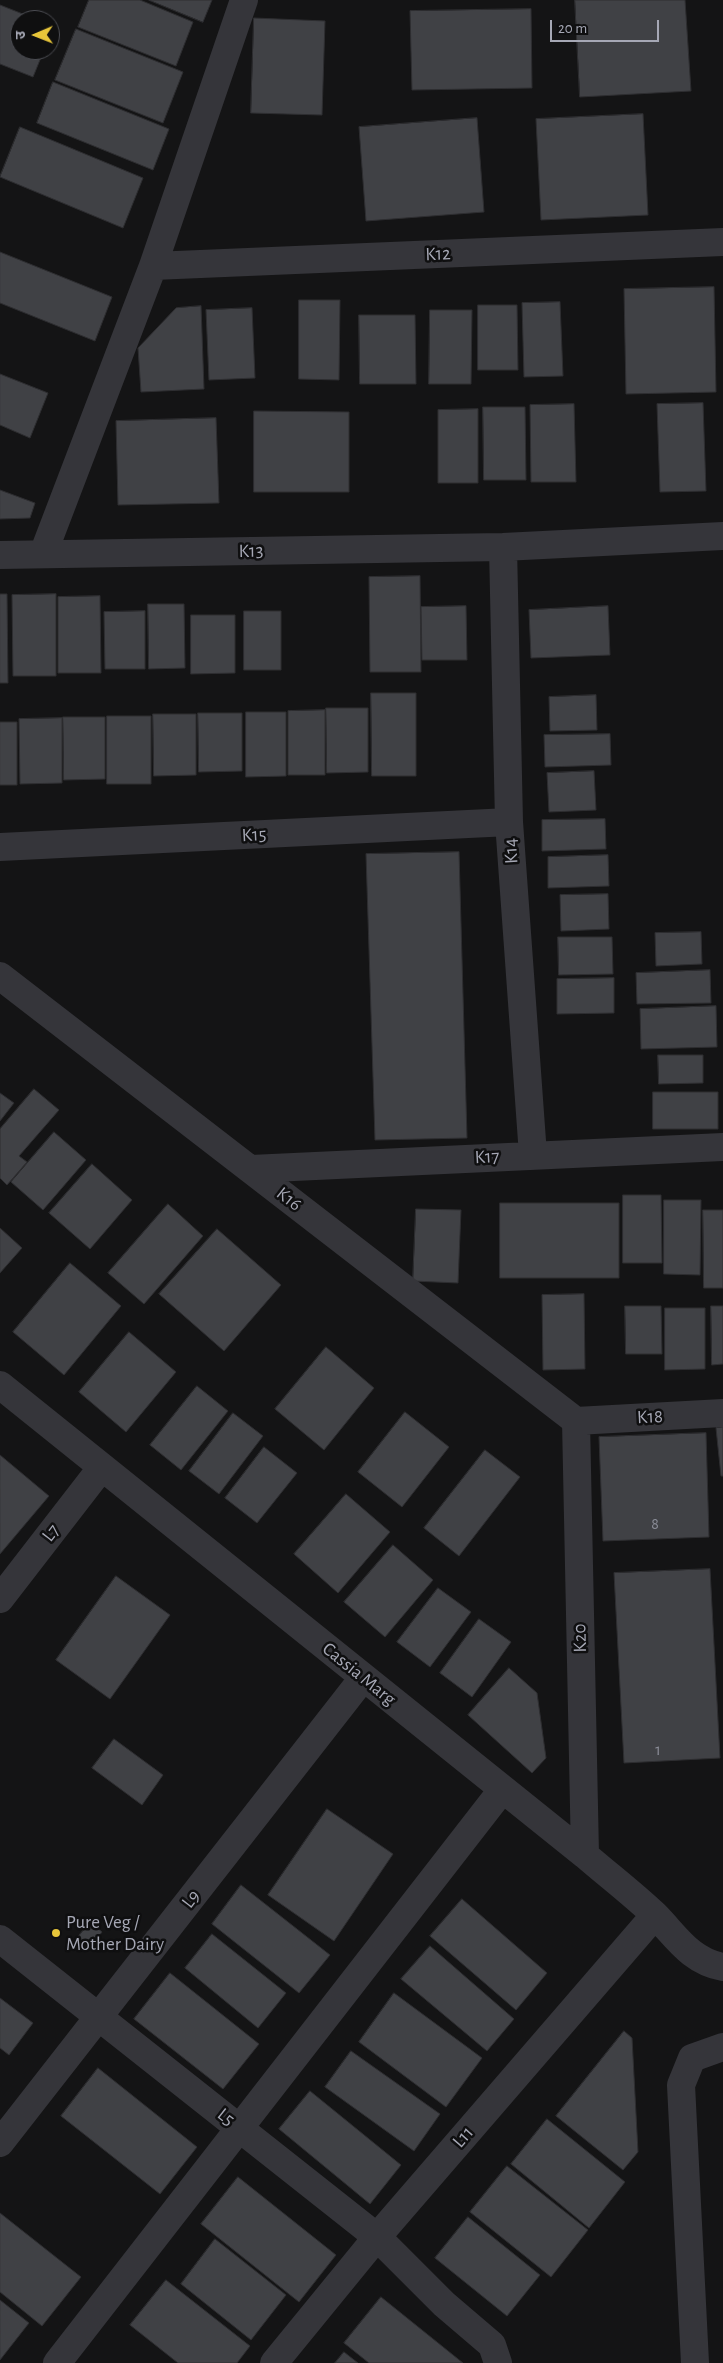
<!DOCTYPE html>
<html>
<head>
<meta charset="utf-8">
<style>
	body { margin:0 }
	#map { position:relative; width:723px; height:2363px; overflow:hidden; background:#141415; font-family:"Alegreya Sans","Noto Sans Devanagari",sans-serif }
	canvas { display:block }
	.north { position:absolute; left:10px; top:10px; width:50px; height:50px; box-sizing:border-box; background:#0f0f10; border:1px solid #4b4c52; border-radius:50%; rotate:269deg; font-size:14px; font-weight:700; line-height:20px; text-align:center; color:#a6a8b5 }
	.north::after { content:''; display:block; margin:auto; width:18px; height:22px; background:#e7c53a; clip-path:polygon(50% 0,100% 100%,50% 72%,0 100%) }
	.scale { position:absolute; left:550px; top:20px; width:109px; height:22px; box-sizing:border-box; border:2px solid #a6a8b5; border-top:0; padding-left:6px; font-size:15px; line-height:18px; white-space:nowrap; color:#a6a8b5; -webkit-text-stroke:4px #0f0f10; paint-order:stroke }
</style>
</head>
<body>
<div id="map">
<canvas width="723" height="2363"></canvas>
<div class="north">उ</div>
<div class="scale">20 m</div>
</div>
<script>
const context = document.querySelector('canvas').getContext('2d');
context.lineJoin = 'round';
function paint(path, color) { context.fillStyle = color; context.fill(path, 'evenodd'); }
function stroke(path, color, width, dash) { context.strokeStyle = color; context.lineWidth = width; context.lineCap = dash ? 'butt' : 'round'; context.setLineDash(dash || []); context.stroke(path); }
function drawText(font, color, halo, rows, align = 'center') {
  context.font = font + ' "Alegreya Sans",sans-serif'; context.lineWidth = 5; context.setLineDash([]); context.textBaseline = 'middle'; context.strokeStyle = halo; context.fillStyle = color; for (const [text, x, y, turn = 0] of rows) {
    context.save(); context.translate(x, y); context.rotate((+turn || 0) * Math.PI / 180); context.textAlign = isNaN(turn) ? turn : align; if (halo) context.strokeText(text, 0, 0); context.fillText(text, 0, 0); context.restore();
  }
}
const building = new Path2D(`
	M89 0H140L193 22 176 66 78 27Z
	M149 0H212L203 22Z
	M575 0H685L691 91 580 97Z
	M0 5 38 20H20V50H44L33 77 0 64Z
	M531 9 532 88 412 90 410 11Z
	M254 18 325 21 322 115 251 113Z
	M76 29 183 72 163 123 55 80Z
	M53 82 169 129 153 170 37 123Z
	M643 114 648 215 541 220 536 119Z
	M477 118 484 212 366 221 359 127Z
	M20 127 143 178 123 228 0 177Z
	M0 252 112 297 95 341 0 303Z
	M714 287 716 392 626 394 624 289Z
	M299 300H340L339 380 299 379Z
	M560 302 563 376 524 377 522 303Z
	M478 305H517L518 370H478Z
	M201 306 204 389 141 392 138 348 176 308Z
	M252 308 255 378 209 380 206 310Z
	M430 310H472L471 384H429Z
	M359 315H415L416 384H360Z
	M0 374 48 393 30 438 0 425Z
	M703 403 706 491 660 492 657 404Z
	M574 404 576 482H531L530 405Z
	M483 407H525L526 480H484Z
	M478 409V483H438V410Z
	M254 411 349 412V492H254Z
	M216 418 219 503 118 505 116 421Z
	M0 490 35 503 30 518 0 519Z
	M420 576 421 672H370L369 577Z
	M0 594H7L8 683H0Z
	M56 594V676H13L12 595Z
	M100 596 101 673H58V597Z
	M148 604H184L185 668 149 669Z
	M466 606 467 660H422L421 607Z
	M608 606 610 655 531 658 529 610Z
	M145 611V669H105L104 612Z
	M244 611H281V670H244Z
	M191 615H235V673L191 674Z
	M371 693H416V776H372Z
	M596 695 597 730 550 731 549 697Z
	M326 708H368V772L327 773Z
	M325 710V775H288V711Z
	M246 712H286V776L246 777Z
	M198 713H242V771L199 772Z
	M153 714H196V775L154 776Z
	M107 716H151V784H107Z
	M63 717H105V779L64 780Z
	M62 718V783L20 784 19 719Z
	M0 722H17V785H0Z
	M610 734 611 765 545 767 544 735Z
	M594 771 596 810 549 812 547 773Z
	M605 819 606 849 542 851V820Z
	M459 852 467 1138 375 1140 366 854Z
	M608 855 609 886 548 888V857Z
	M608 894 609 929 561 931 560 895Z
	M701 932 702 964 656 966 655 933Z
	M558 937H612L613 974 559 975Z
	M710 970 711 1003 637 1004 636 973Z
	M614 978V1013L557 1014V979Z
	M716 1006 717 1047 641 1049 640 1009Z
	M658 1055H703V1083L659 1084Z
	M34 1089 59 1110 19 1156 27 1162 7 1185 0 1178V1129Z
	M653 1092H718V1129H653Z
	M0 1093 14 1103 0 1121Z
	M54 1132 86 1160 43 1210 11 1182Z
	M92 1164 132 1200 90 1249 49 1213Z
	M623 1195H661L662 1263H623Z
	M664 1200H701L700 1275 664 1274Z
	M500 1203H619V1278H500Z
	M168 1204 203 1236 144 1304 108 1273Z
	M416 1209 461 1210 458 1283 413 1281Z
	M703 1210H723V1288H704Z
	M0 1228 22 1248 0 1273Z
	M217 1229 281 1285 224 1351 159 1294Z
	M70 1263 121 1306 64 1375 13 1332Z
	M584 1294 585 1369 543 1370 542 1295Z
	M625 1306H661L662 1354H626Z
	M711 1306H723V1364L712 1365Z
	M665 1308H705V1369L665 1370Z
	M129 1332 176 1372 126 1432 79 1392Z
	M326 1347 374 1388 324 1450 275 1409Z
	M197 1386 228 1411 181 1470 150 1445Z
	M405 1412 449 1447 402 1507 358 1472Z
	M233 1413 263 1436 219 1494 189 1471Z
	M723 1427V1476H721L716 1428Z
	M706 1433 709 1537 603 1541 599 1437Z
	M264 1447 297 1473 257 1523 225 1498Z
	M485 1450 520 1477 459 1556 424 1528Z
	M0 1455 49 1496 0 1554Z
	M346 1494 390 1532 338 1593 294 1554Z
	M393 1545 433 1580 385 1637 344 1602Z
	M710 1569 720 1758 624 1763 614 1573Z
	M116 1576 170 1615 110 1699 56 1660Z
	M438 1588 471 1612 430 1667 397 1642Z
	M479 1619 511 1642 472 1697 440 1673Z
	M509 1668 537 1693 546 1758 532 1773 468 1715Z
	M114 1739 163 1775 142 1805 92 1768Z
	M327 1809 393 1854 334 1941 268 1895Z
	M241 1885 330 1955 299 1993 212 1924Z
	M462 1899 547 1973 516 2010 430 1936Z
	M90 1922 102 1932 86 1952 74 1942Z
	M212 1934 286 1993 258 2028 185 1968Z
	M430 1946 514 2019 487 2051 401 1979Z
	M170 1973 259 2044 223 2089 134 2019Z
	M394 1993 482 2058 446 2107 359 2042Z
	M0 1998 33 2023 9 2055 0 2048Z
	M624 2031 632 2038 638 2152 623 2170 556 2116Z
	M351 2051 440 2114 414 2151 325 2087Z
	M98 2068 197 2147 160 2194 61 2116Z
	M310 2091 401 2165 370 2204 279 2129Z
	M547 2119 625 2182 589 2228 511 2164Z
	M507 2166 588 2230 551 2277 470 2212Z
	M238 2177 336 2255 299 2302 201 2224Z
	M0 2213 81 2277 42 2326 0 2292Z
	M468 2217 540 2275 507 2316 435 2258Z
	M215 2239 286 2295 251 2340 181 2284Z
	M166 2280 250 2346 237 2363H178L130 2325Z
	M381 2297 463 2363H369L344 2343Z
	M0 2300 29 2323 0 2360Z
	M344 2352 358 2363H335Z`);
paint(building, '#404145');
stroke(building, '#2e2e31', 1);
stroke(new Path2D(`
	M153 266 723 242
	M503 547 509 822 533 1155
	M43 554 153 266 244 0
	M0 555 503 547 723 536
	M0 847 509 822
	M0 976 576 1421
	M251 1169 723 1147
	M0 1385 585 1855C608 1875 633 1894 655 1915 676 1936 690 1961 723 1967
	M576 1421 585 1855
	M576 1421 723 1413
	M0 1599 102 1467
	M0 1939 377 2237 444 2304 492 2345 498 2363
	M0 2143 363 1678
	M57 2363 502 1790
	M274 2363 377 2237 655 1915
	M695 2363 681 2085 692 2058 723 2047`), '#35353a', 28);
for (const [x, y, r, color] of [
	[56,1933,5,"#e7c53a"]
]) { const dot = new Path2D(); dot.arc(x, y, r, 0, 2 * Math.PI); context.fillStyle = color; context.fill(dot); stroke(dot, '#0f0f10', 2); }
drawText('16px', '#8c8e99', null, [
	["8",655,1524],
	["1",658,1750]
]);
drawText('19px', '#a6a8b5', '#0f0f10', [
	["K12",438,254,-2],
	["K13",251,551,-1],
	["K15",254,835,-3],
	["K14",511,851,-94],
	["K17",487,1157,-3],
	["K16",289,1199,38],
	["K18",650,1417,-3],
	["L7",51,1533,-52],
	["K20",580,1638,-91],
	["Cassia Marg",359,1674,39],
	["L9",191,1899,-52],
	["L5",226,2117,38],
	["L11",463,2137,-49]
]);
drawText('19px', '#a6a8b5', '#0f0f10', [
	["Pure Veg /",66,1922],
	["Mother Dairy",66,1944]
], 'left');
</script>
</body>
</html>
